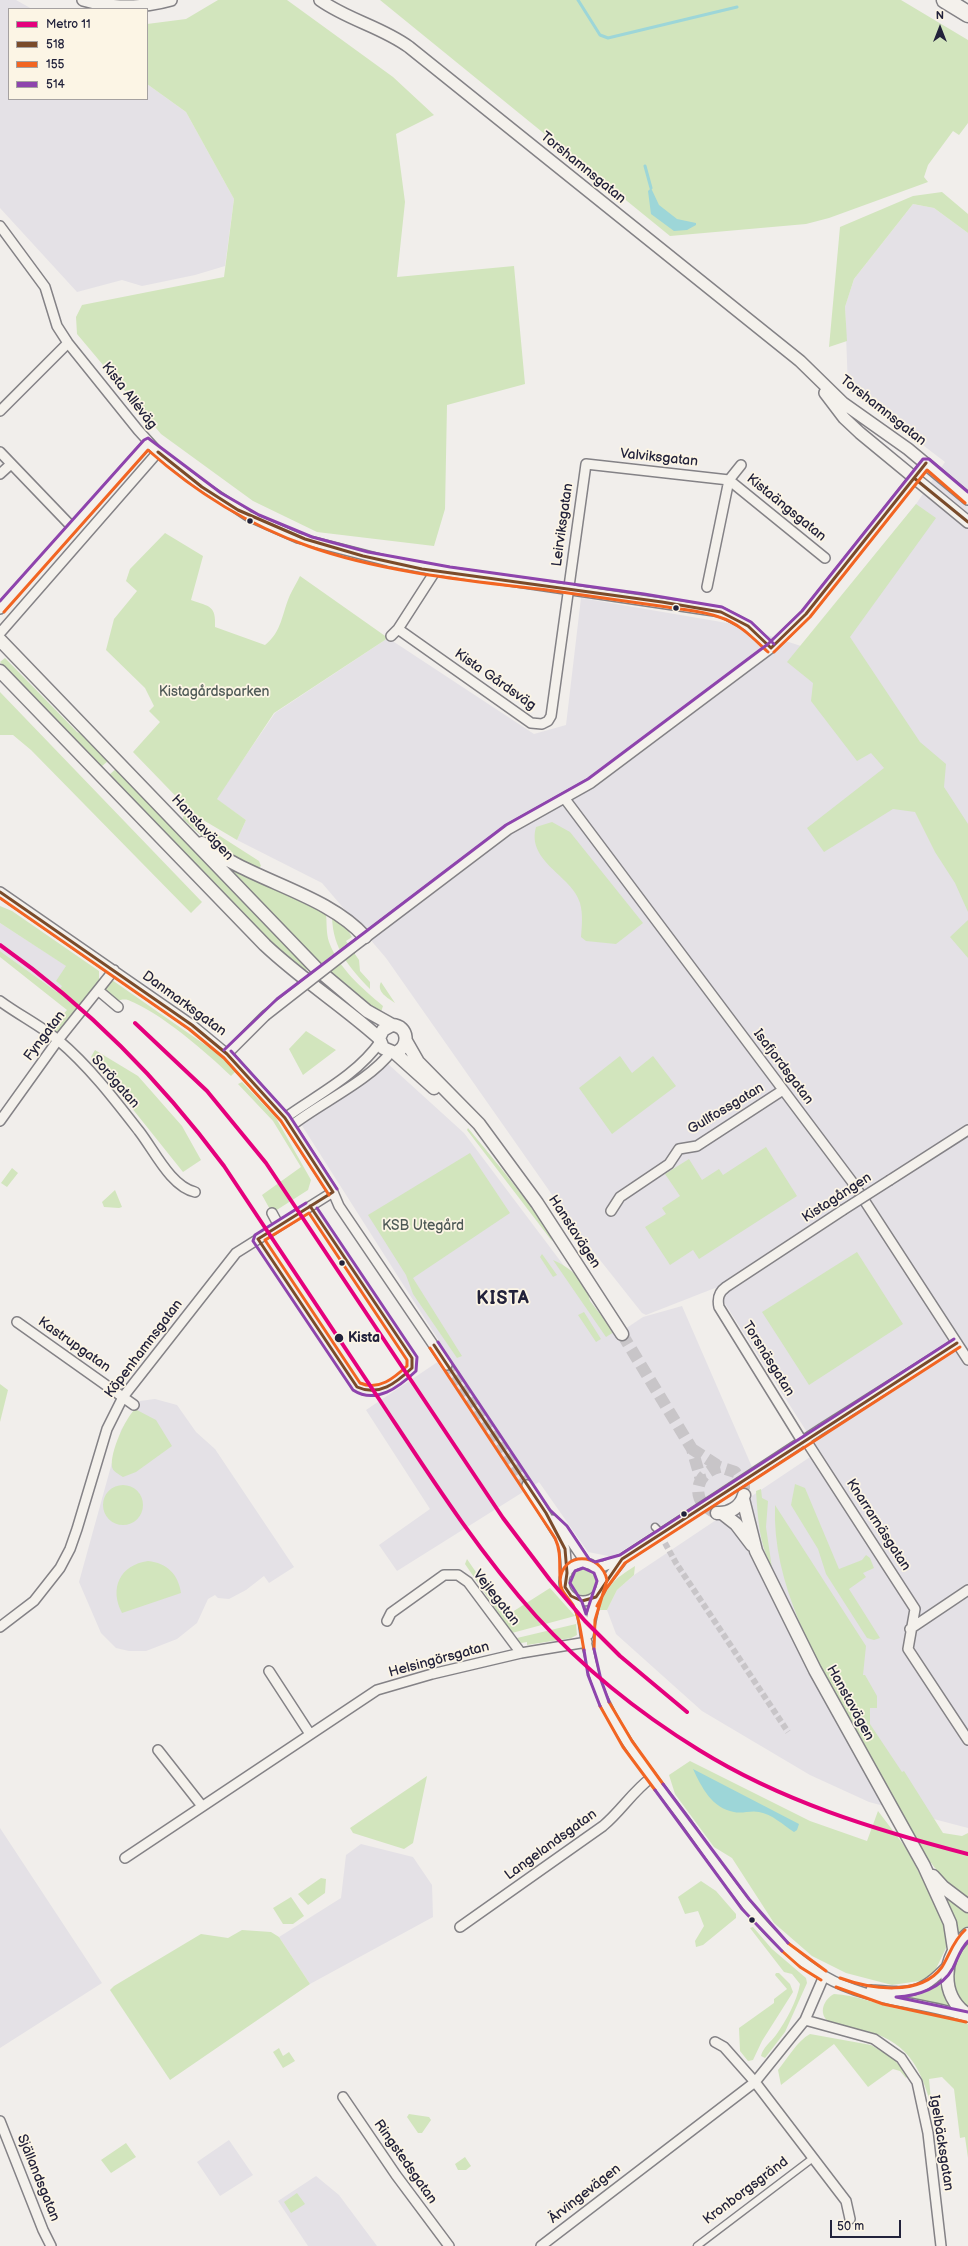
<!DOCTYPE html>
<html>
<head>
<meta charset="utf-8">
<style>
	body { margin:0 }
	#map { position:relative; width:968px; height:2246px; overflow:hidden; background:#f1eeeb; font-family:"Balsamiq Sans",sans-serif }
	canvas { display:block }
	.legend { position:absolute; left:8px; top:8px; width:140px; height:92px; box-sizing:border-box; background:#fcf5e5; border:1px solid #a5a1a1; margin:0; padding:5px 7px; list-style:none; font-size:12px; color:#22223b }
	.legend li { display:flex; align-items:center; gap:8px; height:20px }
	.legend b { width:20px; border:1px solid #a5a1a1 }
	.north { position:absolute; left:920px; top:8px; width:40px; height:40px; -webkit-text-stroke:3px #fcf5e5; paint-order:stroke; rotate:0deg; font-size:11px; font-weight:700; line-height:16px; text-align:center; color:#22223b }
	.north::after { content:''; display:block; margin:auto; width:14px; height:18px; background:#22223b; clip-path:polygon(50% 0,100% 100%,50% 72%,0 100%) }
	.scale { position:absolute; left:830px; top:2220px; width:71px; height:18px; box-sizing:border-box; border:2px solid #22223b; border-top:0; padding-left:5px; font-size:12px; line-height:14px; white-space:nowrap; color:#22223b; -webkit-text-stroke:3px #fcf5e5; paint-order:stroke }
</style>
</head>
<body>
<div id="map">
<canvas width="968" height="2246"></canvas>
<ul class="legend">
<li><b style="height:5px;background:#e5007d"></b>Metro 11</li>
<li><b style="height:5px;background:#7a4b2a"></b>518</li>
<li><b style="height:5px;background:#f26522"></b>155</li>
<li><b style="height:5px;background:#8e44ad"></b>514</li>
</ul>
<div class="north">N</div>
<div class="scale">50 m</div>
</div>
<script>
const context = document.querySelector('canvas').getContext('2d');
context.lineJoin = 'round';
function paint(path, color) { context.fillStyle = color; context.fill(path, 'evenodd'); }
function stroke(path, color, width, dash) { context.strokeStyle = color; context.lineWidth = width; context.lineCap = dash ? 'butt' : 'round'; context.setLineDash(dash || []); context.stroke(path); }
function drawText(font, color, halo, rows, align = 'center') {
  context.font = font + ' "Balsamiq Sans",sans-serif'; context.lineWidth = 3.5; context.setLineDash([]); context.textBaseline = 'middle'; context.strokeStyle = halo; context.fillStyle = color; for (const [text, x, y, turn = 0] of rows) {
    context.save(); context.translate(x, y); context.rotate((+turn || 0) * Math.PI / 180); context.textAlign = isNaN(turn) ? turn : align; if (halo) context.strokeText(text, 0, 0); context.fillText(text, 0, 0); context.restore();
  }
}
paint(new Path2D(`
	M0 0H16L32 9H9V99H147V84L186 112 234 199 225 266 195 275 142 286 122 280 77 292 0 208Z
	M913 204 934 208 968 233V1828L869 1802 810 1775 702 1711 616 1634 607 1610 617 1590 634 1575 819 1451 715 1288 646 1315 642 1313 581 1236 386 958 322 883 237 840 246 820 216 799 275 713 388 638 534 734 566 725 581 598 733 624 801 646 916 504 945 462 848 388 845 307 854 279Z
	M0 923 67 966 62 986 57 992 0 951Z
	M387 1063 464 1133 616 1335 643 1317 682 1306 752 1467 613 1557 588 1552 539 1482 397 1571 379 1545 430 1509 366 1410 448 1355 299 1121Z
	M155 1399 177 1405 196 1432 215 1449 294 1567 269 1583 264 1576 246 1590 229 1599 218 1598 215 1595 208 1599 197 1623 177 1639 146 1651H129L116 1648 101 1633 79 1582 121 1430 140 1401Z
	M0 1828 102 1983 0 2048Z
	M361 1844 413 1857 432 1885 433 1917 310 1984 279 1937 341 1898 346 1855Z
	M229 2140 253 2175 220 2196 197 2162Z
	M316 2176 339 2195 377 2246H308L278 2201Z`), '#e4e1e6');
paint(new Path2D(`
	M218 0H287L393 77 434 115 396 134 405 202 397 277 514 266 525 384 447 405 445 509 434 546 317 532 253 501 161 434 77 334 76 317 82 305 224 277 234 199 186 112 147 84V24L186 19Z
	M380 0H901L968 40V123L959 135 953 131 928 165 924 177 928 182 829 218 806 224 670 236Z
	M942 192 968 214V233L934 208 913 204 854 279 845 307 847 341 829 347 840 227 913 196Z
	M916 504 936 518 850 637 920 742 946 764 944 787 968 824V912L955 883 935 852 915 812 893 809 824 852 807 828 884 768 871 753 857 761 811 701 813 683 787 662Z
	M165 533 203 556 191 600C210 607 216 605 215 627L265 645C282 632 282 613 290 595 293 589 297 582 300 576L388 638 274 713 217 799 246 820 237 840 193 814 133 752 160 722 149 711 154 706 145 688 106 650 114 619 137 591 126 581 130 569Z
	M5 658 77 732 88 737 109 760 101 767 0 662Z
	M0 692 202 902 191 913 31 750 13 735H0Z
	M117 768 309 967 304 972 278 951 109 775Z
	M184 813 259 861 261 866 257 869 216 849 183 819Z
	M552 822 570 832 643 923 616 944 586 941 581 937C582 925 583 914 580 903 573 876 526 862 536 827Z
	M219 862 326 914C327 923 326 933 329 942 339 969 362 988 383 1006L381 1012 340 985Z
	M0 906 12 911 99 971V982L61 1031 55 1032 49 1030 67 1010 0 957V951L57 992 62 986 56 981 66 966 0 923Z
	M332 917 346 927 352 937 346 941 359 960 360 971 370 982V989C349 967 333 949 332 917Z
	M968 920V958L950 937Z
	M112 980 214 1051 236 1071 231 1076C205 1051 161 1013 128 1000 124 999 120 1000 116 1001L105 990Z
	M381 982 395 1003C388 998 376 992 381 982Z
	M306 1031 336 1050 303 1075 289 1049Z
	M95 1050 138 1076 182 1126 201 1160 183 1172 91 1057Z
	M620 1056 632 1073 653 1056 676 1086 612 1134 579 1088Z
	M242 1082 276 1118 311 1180 308 1190 272 1213 262 1195 301 1167 273 1121 238 1084Z
	M468 1128C481 1144 552 1228 552 1241L467 1130Z
	M766 1147 797 1196 699 1259 693 1250 670 1265 645 1227 666 1214 662 1208 680 1196 665 1174 689 1159 702 1180 719 1169 723 1175Z
	M470 1153 510 1213 413 1278 462 1356 457 1358 413 1294 406 1275 368 1215Z
	M12 1168 18 1173 7 1187 1 1183Z
	M115 1190 122 1207 119 1208 104 1207 102 1202Z
	M857 1252 903 1324 809 1385 762 1312Z
	M542 1254 557 1275 553 1277 540 1257Z
	M553 1260C570 1267 587 1282 590 1301L614 1332 606 1337Z
	M584 1312 601 1339 596 1342 578 1315Z
	M0 1384 8 1390 0 1422Z
	M135 1409 156 1420 172 1446 136 1472 123 1477C119 1474 113 1472 112 1467 110 1452 125 1419 135 1409Z
	M795 1484 805 1488 839 1569 862 1560 866 1555 870 1558 874 1568 863 1573 866 1577 849 1589 880 1638 874 1640 867 1638 826 1574 818 1549 791 1505Z
	M103 1505a20 20 0 1 1 40 0a20 20 0 1 1-40 0Z
	M761 1489 762 1498 768 1501 766 1527 772 1568C759 1543 758 1519 756 1491Z
	M775 1505 866 1646 863 1675H865L877 1696V1708H870V1724L902 1772 904 1771 943 1833 962 1836 968 1833V1901C950 1887 937 1872 924 1853 899 1810 874 1767 851 1723 814 1656 772 1584 775 1505Z
	M467 1559 506 1616 550 1588 575 1616 512 1633 465 1564Z
	M148 1561C167 1563 178 1574 181 1593L122 1613C109 1588 120 1565 148 1561Z
	M635 1566 634 1575 617 1590 607 1610H598C606 1587 614 1579 635 1566Z
	M571 1582a13 13 0 1 1 26 0a13 13 0 1 1-26 0Z
	M576 1624 577 1635 571 1638 527 1645V1642L521 1643 517 1638Z
	M690 1761 810 1821 867 1841 878 1811 906 1848 942 1916 947 1946 934 1973 926 1980 892 1985 846 1973 812 1956 774 1923 732 1858 714 1847 675 1794 669 1775Z
	M427 1776 413 1843 404 1849 353 1833 350 1828Z
	M321 1878 326 1879 325 1893 308 1905 298 1894Z
	M701 1881 716 1891 736 1914V1918L703 1945 696 1947 695 1941 704 1926 698 1911 685 1914 678 1897Z
	M942 1894 968 1912V1926L957 1936Z
	M291 1897 304 1916 293 1924H283L273 1908Z
	M753 1927 772 1949 806 1978 807 1983 785 2032 765 2058 761 2056C763 2047 771 2042 776 2035 786 2021 797 2001 800 1984L792 1974 784 1972 750 1928Z
	M242 1930 271 1932 279 1937 310 1984 170 2080 110 1990 114 1986 201 1934 228 1938Z
	M968 1942V2007C947 1989 950 1960 968 1942Z
	M776 1973H779L790 1984 793 1992 762 2041 753 2060 748 2061 740 2051 739 2028 774 2003V1999L787 1989 775 1975Z
	M939 1983 950 2007 910 2001V1998L930 1990Z
	M834 1994C855 1995 877 2004 898 2009 921 2014 947 2012 968 2024V2158L965 2137 960 2138 954 2089 942 2077 929 2079 932 2110C922 2068 906 2038 860 2030 851 2028 835 2028 828 2021 818 2013 824 1999 834 1994Z
	M810 2034 871 2045 893 2058 908 2076 906 2078 900 2071 893 2069 868 2087 834 2044 781 2085 778 2070C788 2058 797 2041 810 2034Z
	M279 2048 283 2056 289 2052 295 2061 283 2068 273 2052Z
	M409 2114 429 2117 431 2120 422 2133H418L407 2117Z
	M126 2143 136 2157 111 2173 101 2160Z
	M465 2157 471 2166 466 2170H458L455 2164Z
	M297 2193 305 2204 291 2213 284 2202Z`), '#d2e5bd');
paint(new Path2D(`
	M651 188 659 205 677 219 696 223V225L687 230 674 231 651 214 648 191Z
	M693 1769 799 1824 797 1830 794 1832C783 1825 772 1814 759 1812 751 1810 742 1814 734 1812 712 1808 702 1788 693 1769Z`), '#9dd6d8');
stroke(new Path2D(`
	M578 0 600 35 608 38 737 7
	M645 166 651 188`), '#9dd6d8', 3);
stroke(new Path2D(`
	M665 1543 676 1563 788 1732`), '#c8c5c8', 6, [6, 3]);
stroke(new Path2D(`
	M447 1365 527 1485`), '#c8c5c8', 9, [9, 4.5]);
stroke(new Path2D(`
	M622 1334 692 1449 701 1480
	M692 1449 720 1467
	M717 1513C690 1504 693 1473 720 1467L735 1472 744 1485V1495`), '#c8c5c8', 12, [12, 6]);
const pedestrian = new Path2D(`
	M655 1527 657 1529
	M697 2246 813 2158`);
const minor = new Path2D(`
	M0 226 45 287 57 326 68 343 138 430 158 452 197 482 248 516 298 538 388 561 436 570 721 612 748 626 771 648
	M0 411 68 343
	M0 452 72 527
	M0 474 11 464
	M729 480 825 558
	M707 587 729 480 741 465
	M0 609 148 443
	M398 629 436 570
	M0 633 158 452
	M391 636 398 629 531 723 542 724 548 721 551 716 586 464 729 480
	M565 799 853 1183 968 1360
	M0 892 192 1025 227 1054 285 1118 333 1192 339 1206 447 1365
	M352 948 509 829 591 783 771 648 806 614 926 463
	M99 991 118 1007
	M0 1001C19 1015 41 1026 58 1040 89 1066 115 1100 139 1131 154 1150 171 1187 195 1192
	M227 1054 265 1016
	M285 1118C317 1095 357 1075 380 1042
	M0 1121 58 1040 114 970
	M291 1126C320 1103 369 1081 391 1052
	M890 1180 968 1130
	M611 1211 620 1197 669 1164 679 1149 697 1146 783 1090
	M272 1213 279 1226
	M17 1322 134 1405
	M805 1439 915 1609 908 1649 968 1740
	M802 1441 719 1307C717 1298 719 1292 726 1287L843 1210
	M527 1485 562 1541 565 1549 567 1573
	M553 1520 563 1529 586 1563
	M564 1582a19 19 0 1 1 38 0a19 19 0 1 1-38 0Z
	M594 1567 604 1566 622 1559 821 1429 957 1343
	M602 1586 622 1560
	M576 1600C583 1612 584 1627 586 1641 591 1662 595 1683 605 1703 625 1745 656 1782 684 1819 725 1875 763 1940 824 1976 868 2002 921 2001 968 2017
	M387 1621 391 1613 444 1575H458L468 1582 521 1653
	M0 1627 34 1601 60 1568 70 1549 77 1529 107 1429 123 1397 236 1253 333 1192
	M910 1629 968 1590
	M588 1635 596 1597
	M269 1671 310 1734
	M158 1750 202 1806
	M125 1858 377 1690 432 1674 521 1653 587 1642
	M460 1927 603 1826C621 1811 633 1791 651 1778
	M871 1990C909 1993 920 1995 947 1966
	M805 2020 874 2039 901 2058 917 2082 928 2133 941 2246
	M715 2042 724 2047 755 2082 846 2201 850 2219
	M343 2097 396 2175 449 2246
	M0 2121 43 2230 51 2246
	M541 2246 755 2082 805 2020 824 1976`);
const tertiary = new Path2D(`
	M83 0C110 8 143 8 171 0
	M320 0C348 20 382 27 409 47L800 361 843 403 908 449 968 499
	M825 393 844 418 860 433 968 522`);
const secondary = new Path2D(`
	M0 640 317 969 367 1011 392 1025C409 1026 410 1047 395 1053L383 1048 379 1038 383 1030 392 1025
	M0 671 265 945C301 979 342 1005 379 1038
	M202 843C250 881 326 893 365 937
	M406 1041 418 1062 479 1124 537 1203 622 1334
	M395 1053 434 1088
	M743 1499 756 1551 815 1670 924 1866 950 1923 954 1949
	M717 1513C729 1514 741 1507 744 1495
	M722 1513 736 1524 752 1545
	M933 1876 943 1887 968 1906
	M968 1934C942 1956 939 1995 968 2015`);
const motorway = new Path2D(`
	M945 0 968 14`);
stroke(pedestrian, '#848286', 9);
stroke(minor, '#848286', 12);
stroke(tertiary, '#848286', 14);
stroke(secondary, '#848286', 15);
stroke(motorway, '#848286', 19);
stroke(pedestrian, '#f4f1ec', 6);
stroke(minor, '#f4f1ec', 9);
stroke(tertiary, '#f4f1ec', 11);
stroke(secondary, '#f4f1ec', 12);
stroke(motorway, '#f4f1ec', 16);
const minorBridge = new Path2D(`
	M265 1016 352 948
	M843 1210 890 1180`);
stroke(minorBridge, '#848286', 12, []);
stroke(minorBridge, '#f4f1ec', 9);
stroke(new Path2D(`
	M158 452 202 487 238 510 305 539 363 556 422 569 662 602 721 612 748 626 771 648
	M914 478 968 522
	M771 648 806 614 926 463
	M0 892 192 1025 227 1054 285 1118 333 1192
	M258 1239 357 1387C379 1397 396 1383 412 1368V1358L310 1206
	M258 1239 333 1192
	M434 1345 546 1513 565 1549 567 1573 565 1587 571 1596 582 1601 596 1597 622 1559 957 1343`), '#7a4b2a', 3);
stroke(new Path2D(`
	M4 612 148 450C195 492 248 525 308 546 380 572 471 581 547 590 587 596 627 601 667 607 684 610 703 611 719 617 739 623 753 638 768 652
	M774 652 810 617 927 470 965 503
	M0 898 189 1029 224 1058 281 1121 329 1195
	M309 1213 407 1360V1366C394 1378 379 1391 360 1383L265 1240Z
	M430 1348 555 1538C564 1557 556 1576 563 1595
	M597 1606 606 1589 625 1563 960 1347
	M584 1650C581 1636 580 1617 573 1605 568 1597 560 1591 560 1581 562 1551 601 1552 607 1580L595 1620 594 1649
	M609 1702 632 1741 663 1784
	M600 1706 623 1747 655 1790
	M788 1943 826 1971
	M782 1951 800 1967 821 1980
	M840 1978C870 1989 920 1997 942 1967 950 1954 953 1941 965 1930
	M836 1987 883 2004 966 2022`), '#f26522', 3);
stroke(new Path2D(`
	M0 601 144 440 148 438 221 493 259 515 312 537 368 552 450 567 644 594 722 607 751 622 774 644
	M224 1050 277 999 506 825 588 779 768 644 802 611 923 459H929L968 492
	M231 1051 289 1115 337 1189
	M306 1203 255 1235 253 1241 353 1390C376 1405 399 1387 416 1371L417 1357 317 1208
	M438 1342 550 1510 567 1526 589 1559 595 1562 620 1555 954 1339
	M583 1568 594 1573 597 1581 586 1614 582 1602 570 1583 575 1571Z
	M594 1649 601 1680 609 1702
	M584 1650 588 1675 600 1706
	M663 1784 749 1899 788 1943
	M655 1790 742 1909 782 1951
	M968 1941C960 1949 958 1958 953 1968 942 1988 918 1996 896 1997L968 2012`), '#8e44ad', 3);
stroke(new Path2D(`
	M0 945C89 1008 159 1079 224 1166 276 1243 327 1321 379 1399 428 1473 476 1549 536 1616 583 1668 639 1713 699 1750 781 1801 875 1830 968 1854
	M135 1023 207 1091 266 1163 503 1518 550 1580 585 1621 620 1656 687 1712`), '#e5007d', 4);
for (const [x, y, r, color] of [
	[250,521,3.5,"#22223b"],
	[676,608,3.5,"#22223b"],
	[342,1263,3.5,"#22223b"],
	[339,1338,5,"#22223b"],
	[684,1514,3.5,"#22223b"],
	[752,1920,3.5,"#22223b"]
]) { const dot = new Path2D(); dot.arc(x, y, r, 0, 2 * Math.PI); context.fillStyle = color; context.fill(dot); stroke(dot, '#fcf5e5', 1.5); }
drawText('14px', '#22223b', '#fcf5e5', [
	["Torshamnsgatan",583,168,39],
	["Kista Alléväg",129,396,52],
	["Torshamnsgatan",883,411,38],
	["Valviksgatan",659,458,6],
	["Kistaängsgatan",786,508,39],
	["Leirviksgatan",563,525,-82],
	["Kista Gårdsväg",495,680,35],
	["Hanstavägen",202,828,47],
	["Danmarksgatan",184,1004,36],
	["Fyngatan",45,1036,-53],
	["Isafjordsgatan",783,1067,53],
	["Sorögatan",115,1082,49],
	["Gullfossgatan",726,1109,-31],
	["Kistagången",837,1198,-33],
	["Hanstavägen",574,1232,57],
	["Kastrupgatan",74,1345,35],
	["Köpenhamnsgatan",144,1349,-53],
	["Torsnäsgatan",768,1359,58],
	["Knarrarnäsgatan",878,1525,57],
	["Vejlegatan",496,1598,52],
	["Helsingörsgatan",439,1660,-15],
	["Hanstavägen",850,1703,61],
	["Langelandsgatan",551,1845,-36],
	["Igelbäcksgatan",941,2143,81],
	["Ringstedsgatan",405,2162,55],
	["Själlandsgatan",38,2178,68],
	["Kronborgsgränd",746,2191,-37],
	["Ärvingevägen",585,2194,-38]
]);
drawText('14px', '#4f5a57', '#fcf5e5', [
	["Kistagårdsparken",214,692],
	["KSB Utegård",423,1226]
]);
drawText('bold 14px', '#22223b', '#fcf5e5', [
	["Kista",348,1338]
], 'left');
context.letterSpacing = '1px';
drawText('bold 18px', '#22223b', '#fcf5e5', [
	["KISTA",503,1299]
]);
context.letterSpacing = '0px';
</script>
</body>
</html>
